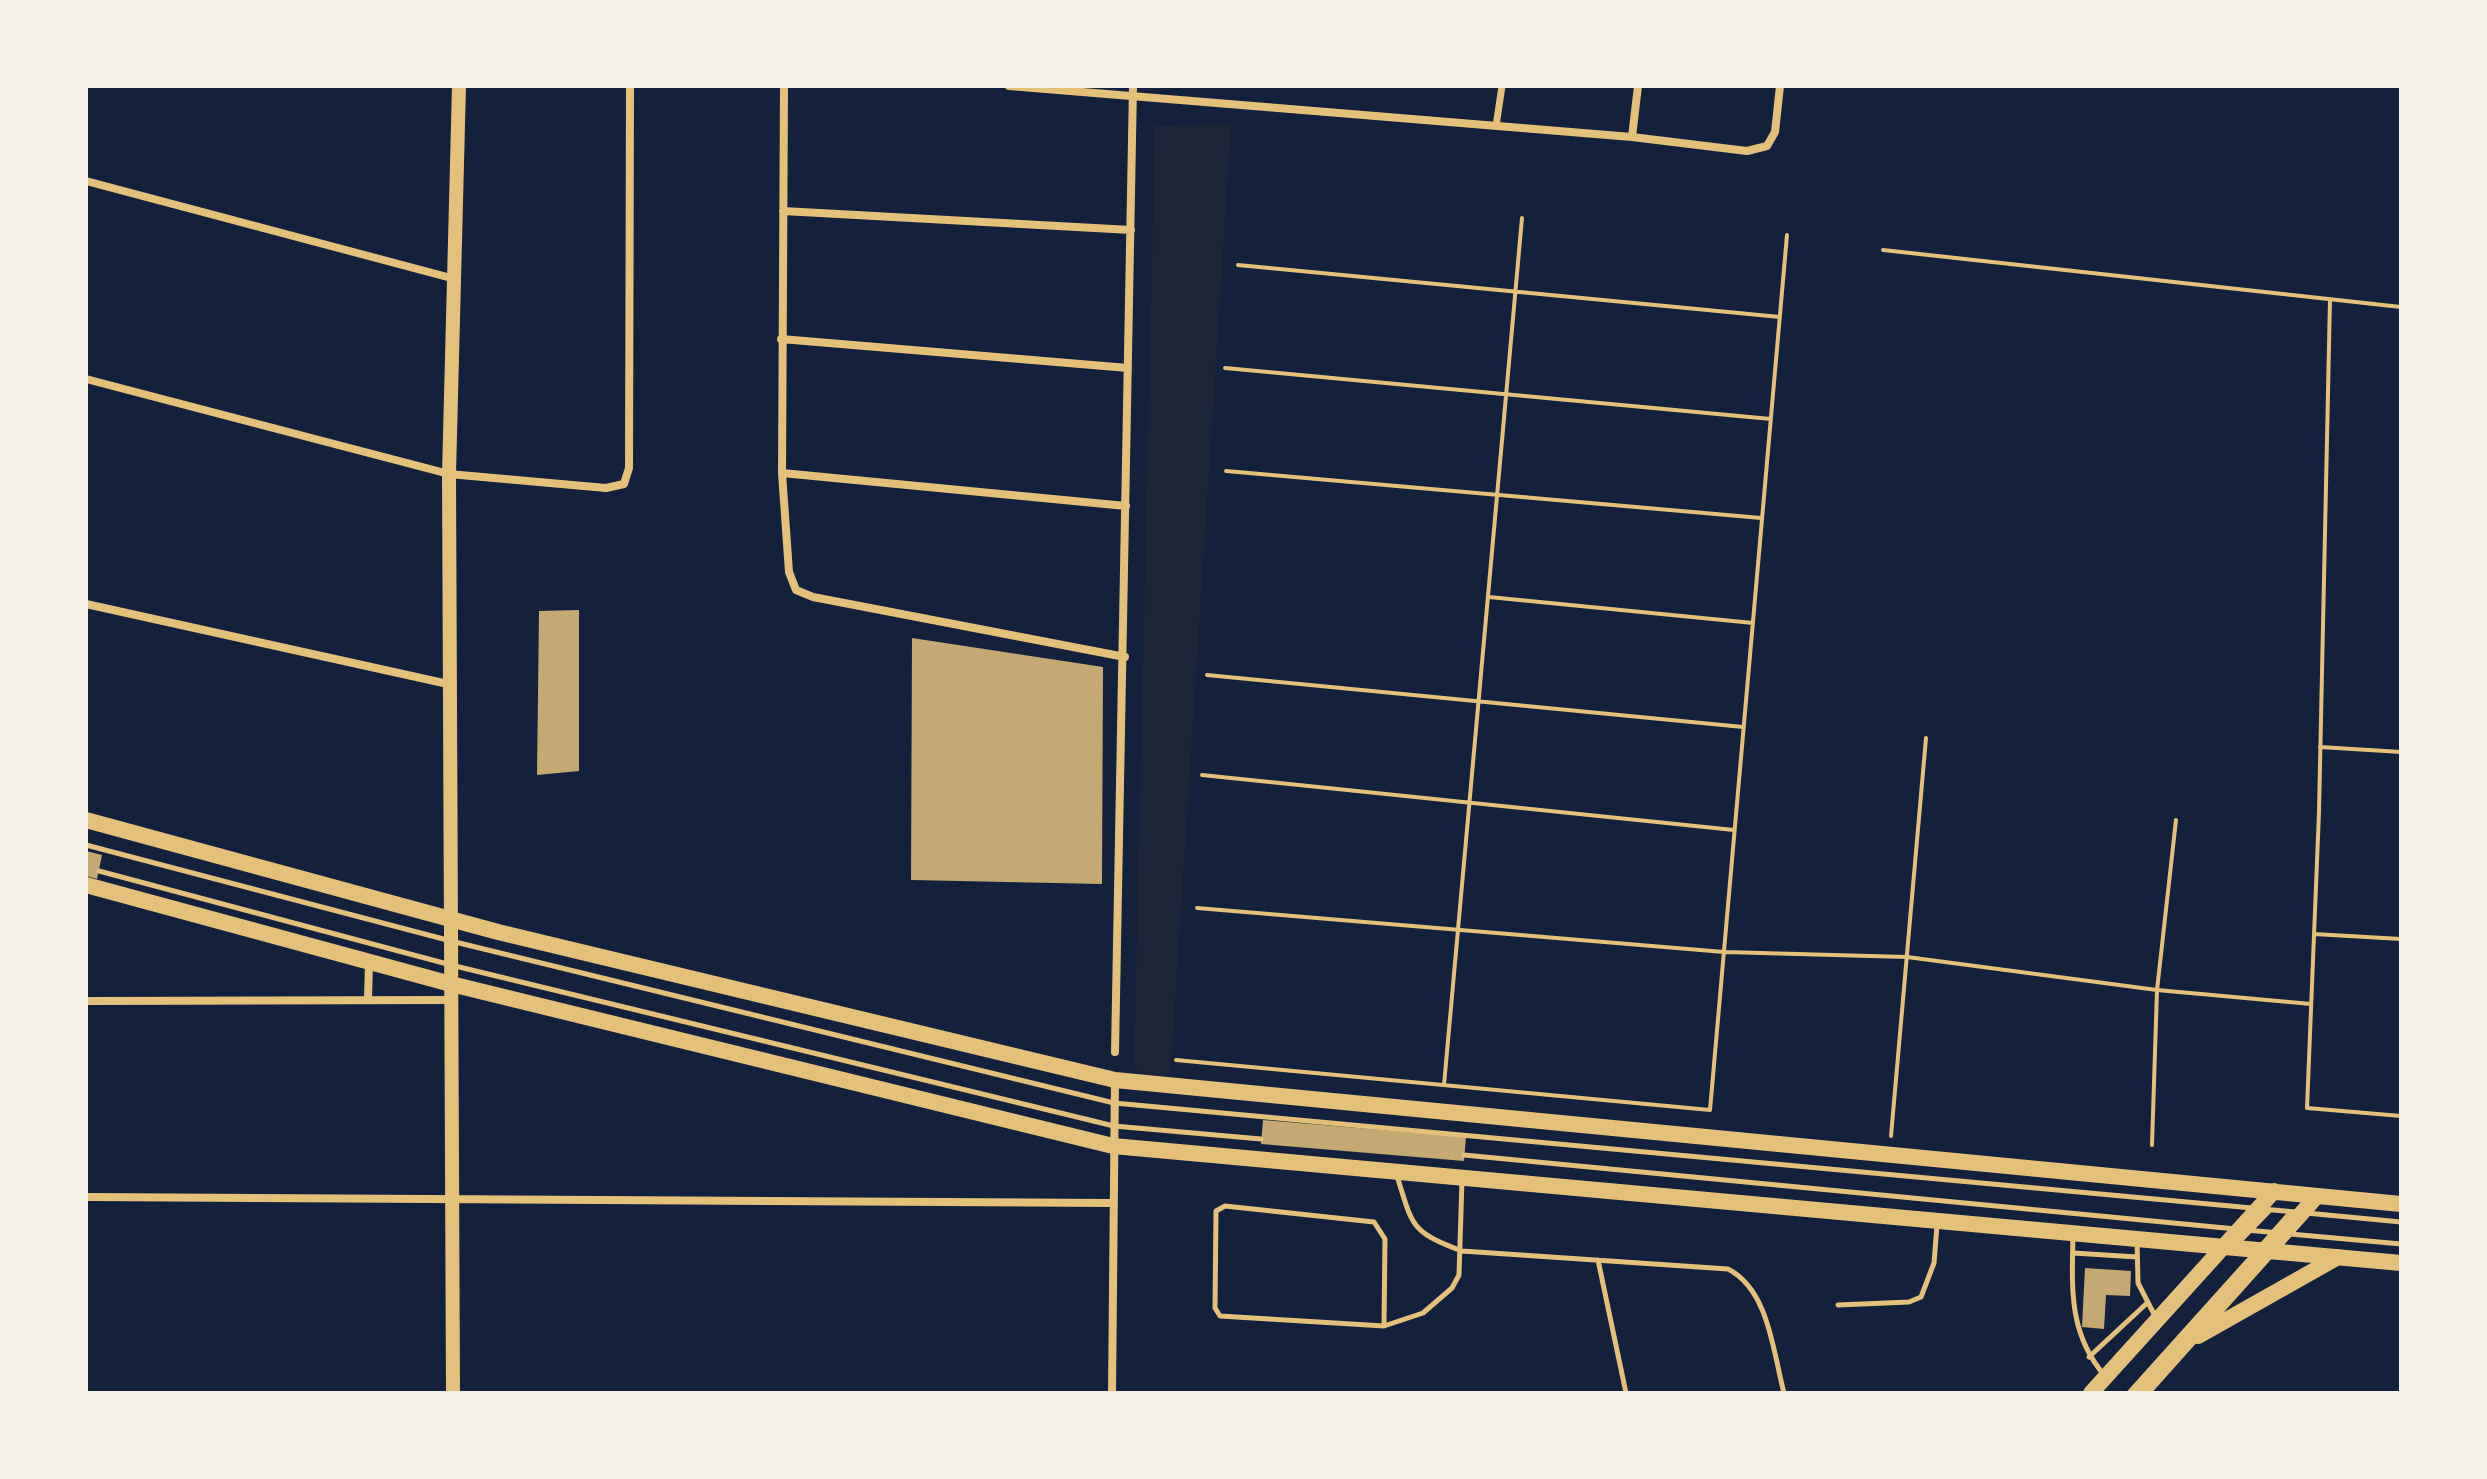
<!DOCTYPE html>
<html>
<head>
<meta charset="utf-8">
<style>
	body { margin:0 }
	#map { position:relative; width:2487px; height:1479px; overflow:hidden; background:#14213d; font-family:"Golos Text",sans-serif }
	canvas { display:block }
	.frame { position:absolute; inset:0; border:88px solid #f6f1e7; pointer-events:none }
</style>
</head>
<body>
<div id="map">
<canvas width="2487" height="1479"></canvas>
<div class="frame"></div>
</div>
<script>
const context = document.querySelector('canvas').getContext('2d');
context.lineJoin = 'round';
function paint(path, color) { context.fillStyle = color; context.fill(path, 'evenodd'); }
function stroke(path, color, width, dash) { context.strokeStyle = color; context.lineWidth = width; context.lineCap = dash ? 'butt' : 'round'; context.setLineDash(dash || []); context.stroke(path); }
paint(new Path2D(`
	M1231 125 1171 1064 1168 1079 1142 1074 1134 1067 1155 126Z`), '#1d2539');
paint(new Path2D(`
	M579 610V771L537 775 539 611Z
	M912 638 1103 667 1102 884 911 880Z
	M86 851 102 855 97 879 86 876Z
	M1263 1120 1466 1137 1464 1161 1261 1144Z
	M2085 1268 2131 1271 2130 1296 2106 1295 2104 1329 2082 1327Z`), '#c6a872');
stroke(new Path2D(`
	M1883 250 2401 307
	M1238 265 1780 317
	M2330 299 2319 812 2307 1108 2401 1116
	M1225 368 1771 419
	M1226 471 1761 518
	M1489 597 1753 623
	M1207 675 1743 727
	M2320 747 2401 752
	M1202 775 1734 830
	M1197 908 1724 952 1907 957 2157 990 2311 1004
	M2314 934 2401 939
	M1176 1060 1710 1110 1787 235
	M1444 1085 1522 218
	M1891 1136 1926 738
	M2152 1145 2157 990 2176 820`), '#e5c07b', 4);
stroke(new Path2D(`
	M86 845 451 941 1114 1103 2252 1208
	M99 871 451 965 1114 1126 1261 1139
	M1464 1155 2236 1229
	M1396 1173C1413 1225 1408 1231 1462 1251L1728 1269C1769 1290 1773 1352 1784 1393
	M2262 1209 2296 1212
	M2306 1213 2401 1222
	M2246 1230 2280 1233
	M2073 1234C2072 1288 2068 1333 2105 1376
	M2290 1234 2401 1244
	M2137 1240 2138 1283 2156 1318
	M2238 1243 2270 1210
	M2261 1246 2291 1212
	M2073 1253 2137 1257
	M1598 1260 1626 1393
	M1838 1305 1909 1302 1921 1297 1934 1263 1937 1225
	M1384 1326 1385 1239 1374 1222 1225 1206 1216 1211 1215 1308 1220 1316 1384 1326 1423 1313 1452 1288 1459 1275 1462 1180
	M2089 1357 2146 1304
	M2129 1393 2254 1254`), '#e5c07b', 5);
stroke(new Path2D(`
	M1496 126 1502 86`), '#e5c07b', 7);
stroke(new Path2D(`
	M784 86 782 473 789 572 796 590 813 597 1125 657
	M1009 86 1632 137 1747 151 1767 146 1775 132 1780 86
	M1632 137 1638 86
	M86 181 455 279
	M783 211 1131 230
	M781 339 1128 368
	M86 379 449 474 606 488 624 484 629 468 630 86
	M782 473 1126 506
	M86 604 448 684
	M368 1000 369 962
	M86 1001 451 1000
	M1115 1052 1133 86
	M86 1197 1113 1203
	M1112 1393 1115 1078`), '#e5c07b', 8);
stroke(new Path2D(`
	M453 1393 449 474 459 86`), '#e5c07b', 14);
stroke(new Path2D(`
	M86 820 498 932 1115 1080 2401 1204
	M86 885 451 984 1113 1146 2401 1263
	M2198 1336 2338 1257
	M2091 1393 2274 1191
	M2141 1393 2317 1196`), '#e5c07b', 16);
</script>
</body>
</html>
